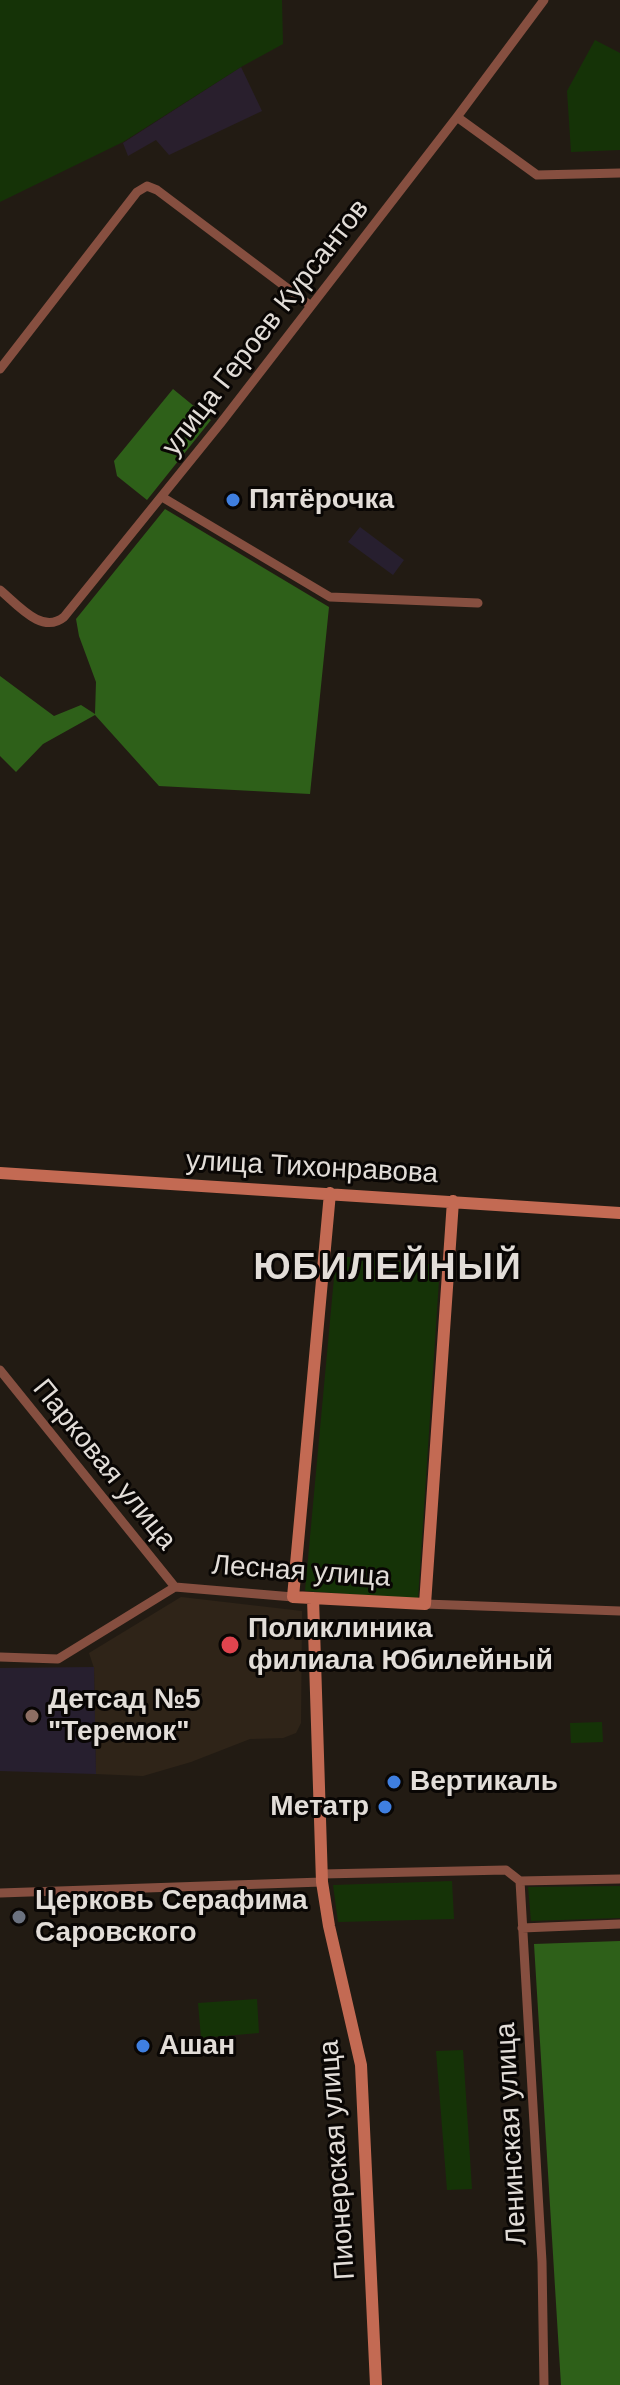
<!DOCTYPE html>
<html>
<head>
<meta charset="utf-8">
<style>
	body { margin:0 }
	canvas { display:block; background:#221b13 }
</style>
</head>
<body>
<canvas width="620" height="2385"></canvas>
<script>
const context = document.querySelector('canvas').getContext('2d');
context.lineJoin = 'round';
function paint(path, color) { context.fillStyle = color; context.fill(path, 'evenodd'); }
function stroke(path, color, width, dash) { context.strokeStyle = color; context.lineWidth = width; context.lineCap = dash ? 'butt' : 'round'; context.setLineDash(dash || []); context.stroke(path); }
function drawText(font, color, halo, rows, align = 'center') {
  context.font = font + ' Helvetica,sans-serif'; context.lineWidth = 6; context.setLineDash([]); context.textBaseline = 'middle'; context.strokeStyle = halo; context.fillStyle = color; for (const [text, x, y, turn = 0] of rows) {
    context.save(); context.translate(x, y); context.rotate((+turn || 0) * Math.PI / 180); context.textAlign = isNaN(turn) ? turn : align; if (halo) context.strokeText(text, 0, 0); context.fillText(text, 0, 0); context.restore();
  }
}
paint(new Path2D(`
	M181 1597 302 1611 301 1723 296 1733 283 1738 250 1739 191 1762 143 1776 96 1774 94 1668 89 1653Z`), '#2f2418');
paint(new Path2D(`
	M241 67 262 111 169 155 156 140 128 156 123 143Z`), '#291f2d');
paint(new Path2D(`
	M360 527 404 560 393 575 348 542Z
	M94 1667 96 1774 0 1771V1668Z`), '#271f2f');
paint(new Path2D(`
	M0 0H282L283 44 241 67 123 142 0 202Z
	M595 40 620 53V150L571 152 567 91Z
	M336 1256 440 1265 418 1599 305 1591Z
	M602 1722 603 1742 571 1743 570 1723Z
	M452 1881 454 1919 338 1922 333 1885Z
	M620 1886V1918L531 1921 528 1887Z
	M257 1999 259 2033 201 2038 198 2003Z
	M463 2050 472 2189 447 2190 436 2051Z`), '#153307');
paint(new Path2D(`
	M173 389 211 420 147 500 117 476 114 461Z
	M165 509 329 607 310 794 159 786 95 715 43 744 16 772 0 756V676L54 716 81 705 95 714 96 682 79 636 76 619Z
	M620 1941V2385H561L534 1944Z`), '#2e6019');
stroke(new Path2D(`
	M457 117 537 175 620 173
	M0 369 137 192 147 186 157 190 311 306
	M162 497 330 597 478 603
	M0 590C18 605 42 635 64 617L220 424 457 117 544 0
	M0 1370 175 1587
	M425 1604 620 1611
	M0 1657 58 1659 175 1587 293 1597
	M322 1874 506 1870 520 1881 620 1879
	M520 1881 542 2262 544 2385
	M0 1893 322 1882
	M522 1928 620 1924`), '#864f40', 9);
stroke(new Path2D(`
	M0 1173 620 1213
	M330 1193 293 1597 425 1604 453 1201
	M313 1598 322 1882 329 1926 361 2065 376 2385`), '#c36a53', 12);
for (const [x, y, r, color] of [
	[233,500,8,"#3f7fe0"],
	[230,1645,10,"#e0444e"],
	[32,1716,8,"#8d6e63"],
	[394,1782,8,"#3f7fe0"],
	[385,1807,8,"#3f7fe0"],
	[19,1917,8,"#6b7280"],
	[143,2046,8,"#3f7fe0"]
]) { const dot = new Path2D(); dot.arc(x, y, r, 0, 2 * Math.PI); context.fillStyle = color; context.fill(dot); stroke(dot, '#090604', 3); }
drawText('28px', '#e2ddd8', '#090604', [
	["улица Героев Курсантов",266,328,-52],
	["улица Тихонравова",312,1168,3],
	["Парковая улица",104,1465,51],
	["Лесная улица",301,1572,4],
	["Ленинская улица",512,2134,-93],
	["Пионерская улица",338,2160,-94]
]);
drawText('bold 28px', '#e2ddd8', '#090604', [
	["Пятёрочка",249,500],
	["Поликлиника",248,1629],
	["филиала Юбилейный",248,1661],
	["Детсад №5",48,1700],
	["\"Теремок\"",48,1732],
	["Вертикаль",410,1782],
	["Метатр",369,1807,"right"],
	["Церковь Серафима",35,1901],
	["Саровского",35,1933],
	["Ашан",159,2046]
], 'left');
context.letterSpacing = '2px';
drawText('bold 36px', '#e2ddd8', '#090604', [
	["ЮБИЛЕЙНЫЙ",388,1269]
]);
context.letterSpacing = '0px';
</script>
</body>
</html>
